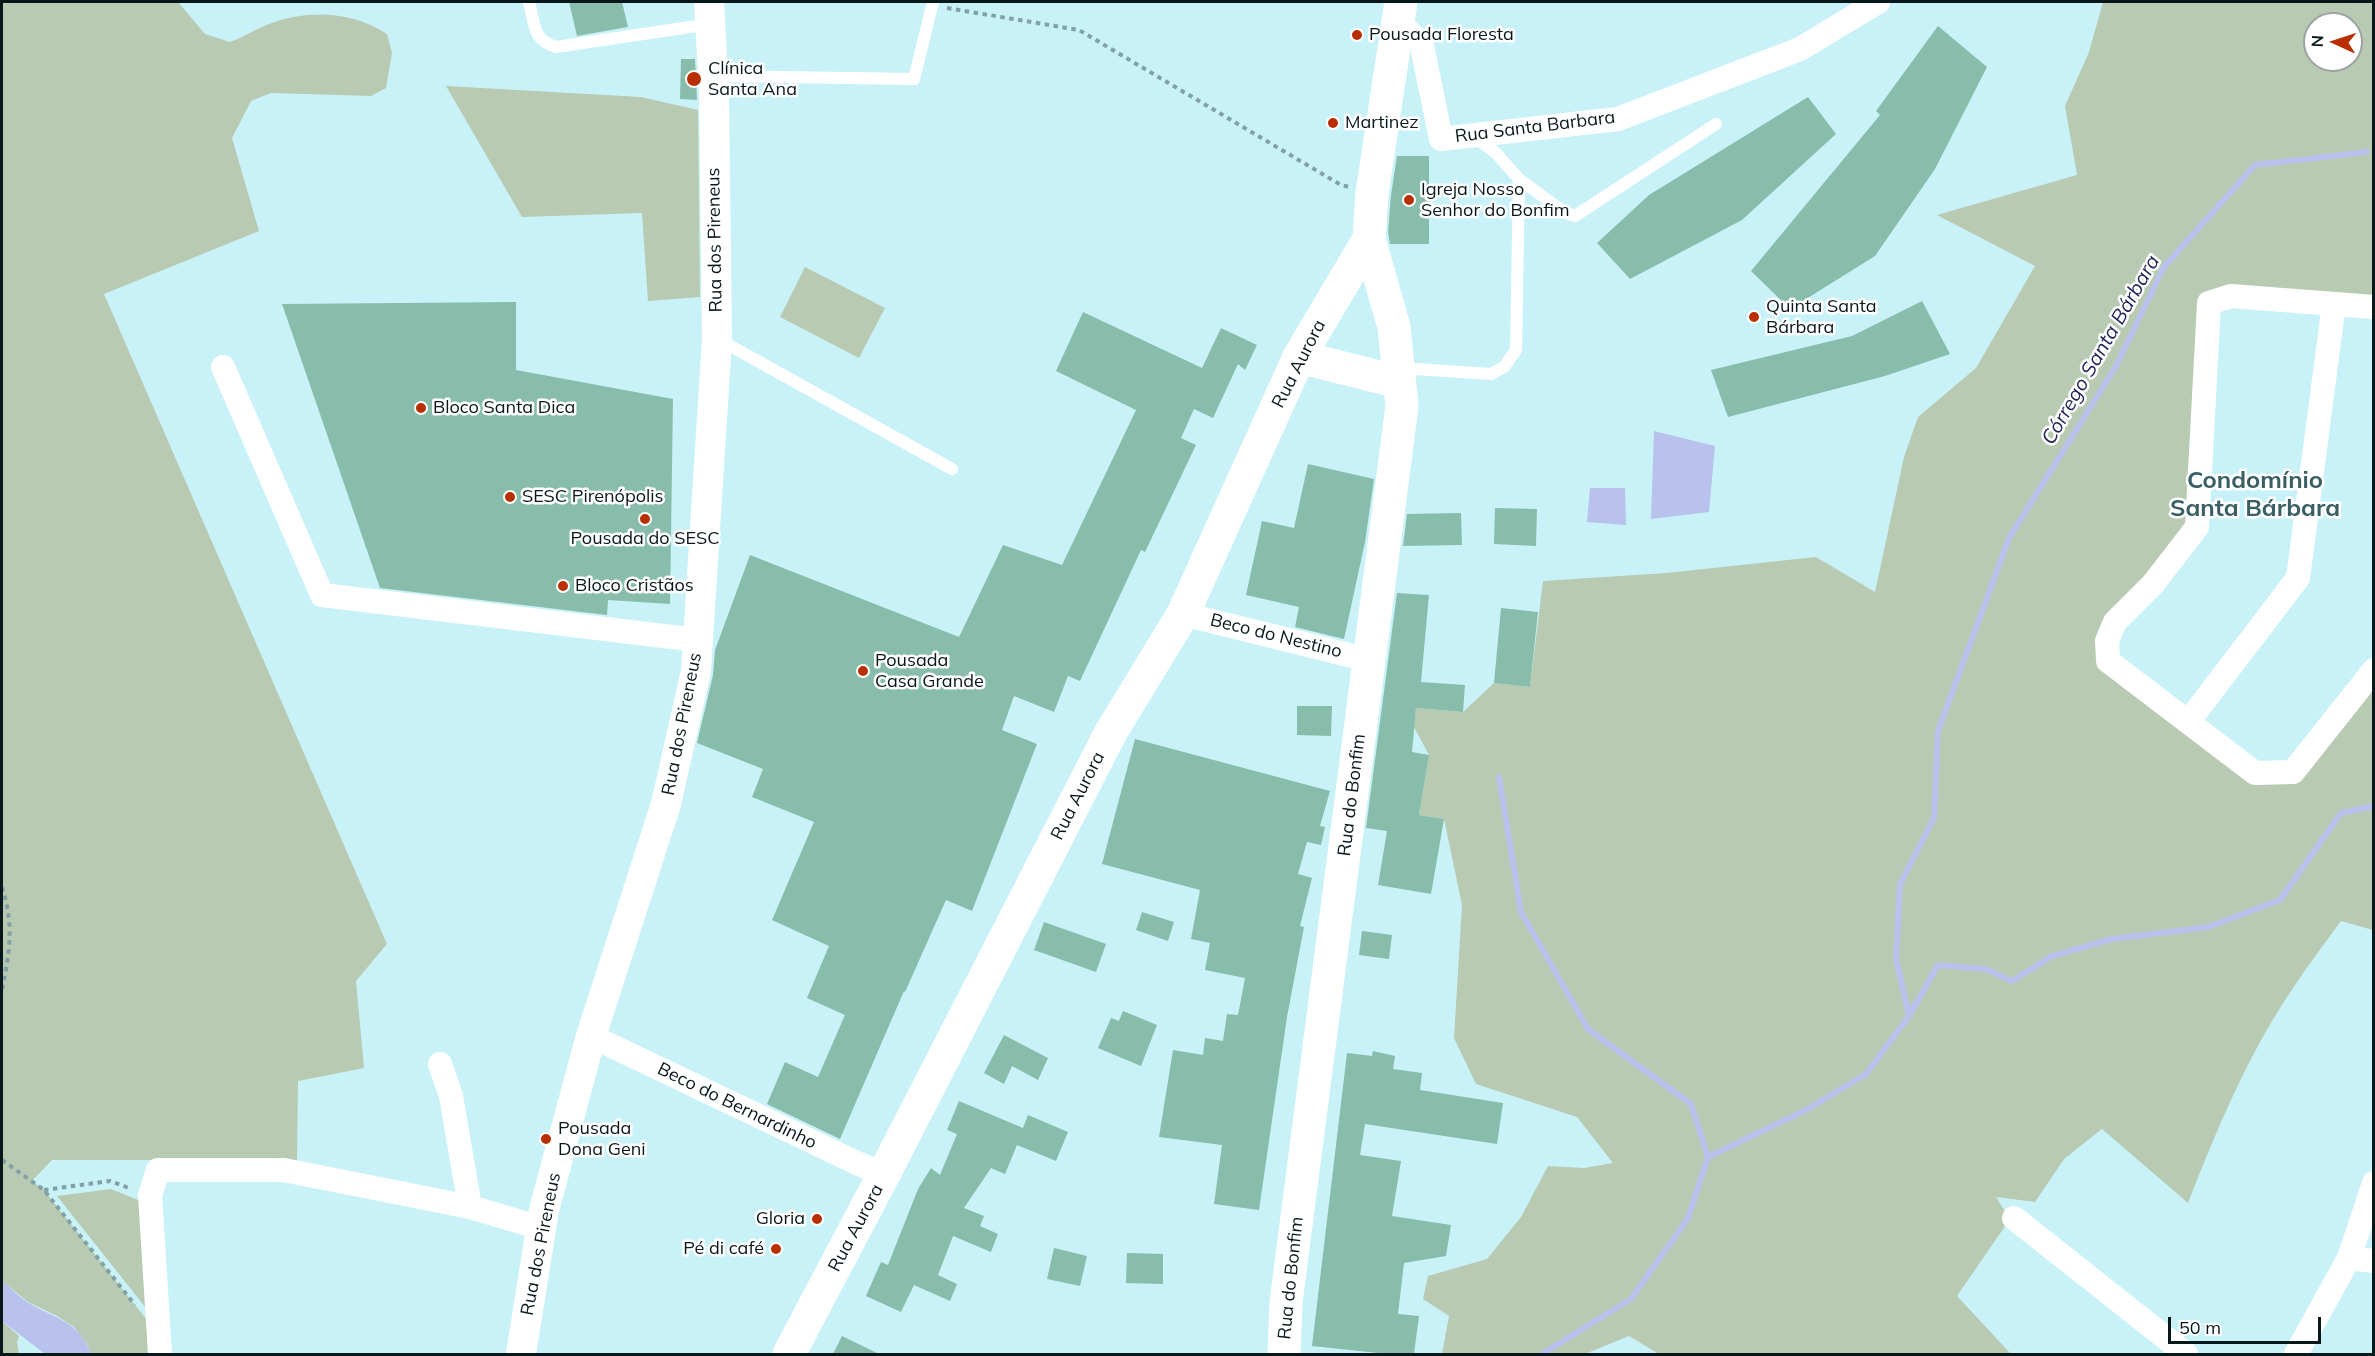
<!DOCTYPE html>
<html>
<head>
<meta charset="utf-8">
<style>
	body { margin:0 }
	#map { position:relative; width:2375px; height:1356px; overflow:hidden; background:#c9f2f8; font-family:Mulish,sans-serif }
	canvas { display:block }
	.frame { position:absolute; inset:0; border:3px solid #08181a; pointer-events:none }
	.north { position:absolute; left:2303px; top:12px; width:60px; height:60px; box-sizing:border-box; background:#fff; border:2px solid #9ca3a3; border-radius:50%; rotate:273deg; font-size:16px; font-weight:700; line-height:24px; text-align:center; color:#08181a }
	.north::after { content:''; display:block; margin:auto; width:21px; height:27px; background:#b92f02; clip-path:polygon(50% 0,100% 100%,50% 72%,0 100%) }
	.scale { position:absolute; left:2168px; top:1317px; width:153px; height:27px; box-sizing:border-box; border:3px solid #08181a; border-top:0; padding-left:8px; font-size:18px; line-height:21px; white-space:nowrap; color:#08181a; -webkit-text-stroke:4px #fff; paint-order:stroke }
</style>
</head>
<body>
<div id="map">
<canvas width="2375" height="1356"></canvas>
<div class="frame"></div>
<div class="north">N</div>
<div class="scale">50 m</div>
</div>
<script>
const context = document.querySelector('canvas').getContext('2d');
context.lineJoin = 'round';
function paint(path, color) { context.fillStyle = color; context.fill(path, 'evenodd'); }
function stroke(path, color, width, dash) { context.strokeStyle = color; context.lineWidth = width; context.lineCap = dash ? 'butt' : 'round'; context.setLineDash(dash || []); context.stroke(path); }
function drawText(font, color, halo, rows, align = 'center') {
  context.font = font + ' Mulish,sans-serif'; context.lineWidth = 5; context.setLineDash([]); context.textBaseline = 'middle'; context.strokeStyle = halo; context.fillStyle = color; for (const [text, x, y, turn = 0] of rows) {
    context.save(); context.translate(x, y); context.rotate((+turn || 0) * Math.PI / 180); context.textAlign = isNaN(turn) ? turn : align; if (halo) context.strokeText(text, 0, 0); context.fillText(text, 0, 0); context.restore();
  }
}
paint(new Path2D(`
	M2 2H178L205 34 230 42C244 37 257 28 272 23 310 9 354 12 387 34L392 53 386 88 371 96 271 93 251 101 232 138 259 231 104 294 387 944 356 981 364 1068 298 1081 297 1160H52L32 1181 44 1190 158 1334 160 1354H91L87 1344 74 1327 57 1316 28 1302 2 1281Z
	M2103 2H2373V297L2203 292 2194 523 2103 660 2251 778 2296 774 2373 683V930L2341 921C2325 943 2308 965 2293 988 2248 1054 2217 1129 2188 1203L2102 1129 2064 1159 2035 1202 1996 1197 2010 1219 1957 1296 2011 1354H1659L1629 1336 1585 1354H1442L1449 1316 1423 1299 1428 1276 1487 1259 1521 1217 1548 1166 1584 1168 1613 1163 1577 1117 1476 1084 1454 1038 1462 905 1444 819 1419 815 1429 755 1414 727 1416 708 1463 712 1494 683 1530 687 1543 581 1666 573 1816 557 1875 592 1904 457 1918 417 1976 368 2035 266 1937 215 2077 175 2065 106 2089 52ZM2315 24H2351V60H2315Z
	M446 86 641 97 698 110 700 297 648 301 642 213 522 217Z
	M805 267 885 308 859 358 780 317Z
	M111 1189 143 1202 146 1308 57 1196Z
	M2 1321 19 1336 17 1342 19 1354H2Z`), '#b8cab2');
paint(new Path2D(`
	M1654 431 1715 446 1709 512 1651 519Z
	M1590 488H1625L1626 525 1587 522Z
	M2 1281C10 1287 18 1296 27 1302 53 1318 80 1321 91 1354H45L2 1321Z`), '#b9c2ec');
stroke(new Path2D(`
	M1499 777 1521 912 1588 1029 1691 1104 1708 1157
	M1909 1015 1896 959 1900 884 1934 818 1938 731 2009 538 2116 366 2164 267 2255 165 2367 152
	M1542 1354 1631 1299 1688 1218 1708 1157 1808 1109 1866 1074 1909 1016 1938 965 1986 969 2012 981 2052 956 2112 939 2208 927 2280 900 2341 813 2374 806`), '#b9c2ec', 6);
paint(new Path2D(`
	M569 2H622L628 27 577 36Z
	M1938 26 1987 67 1935 169 1875 256 1790 309 1751 271 1880 115 1876 111Z
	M681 59H695L697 100 680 99Z
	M1808 97 1836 134 1742 220 1630 279 1597 243 1649 195Z
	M1397 156H1429V244H1390L1388 232 1391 195Z
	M1922 301 1950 354 1885 376 1728 417 1711 370 1852 336Z
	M516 302V370L673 399 670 604 608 600 607 615 380 588 282 304Z
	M1083 312 1202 368 1221 328 1257 345 1245 370 1238 364 1213 418 1194 409 1181 438 1196 445 1145 552 1141 550 1080 681 1068 676 1054 712 1014 696 1002 730 1037 744 972 911 946 900 905 992 904 991 840 1139 767 1104 785 1062 818 1077 845 1015 807 998 829 946 772 920 814 822 752 797 763 769 697 743 713 675 715 650 750 555 959 637 1003 545 1062 565 1136 410 1056 371Z
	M1308 464 1374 479 1365 542 1344 639 1295 627 1299 607 1246 595 1262 521 1294 528Z
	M1495 508 1537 509 1536 546 1494 544Z
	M1461 513 1462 545 1403 546 1407 514Z
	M1397 593 1429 595 1421 682 1465 685 1463 712 1416 708 1412 752 1429 755 1419 815 1444 819 1431 894 1378 885 1387 831 1366 828Z
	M1501 608 1538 612 1530 687 1494 683Z
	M1297 706H1332L1331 736 1297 735Z
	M1135 739 1330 791 1320 826 1325 827 1321 845 1307 842 1298 874 1312 878 1300 926 1304 927 1287 1017 1259 1210 1214 1204 1222 1145 1159 1137 1173 1050 1203 1055 1205 1038 1223 1041 1227 1014 1238 1015 1245 978 1205 970 1210 943 1191 939 1200 890 1102 864Z
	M1142 912 1174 922 1168 941 1136 930Z
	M1044 922 1106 944 1096 972 1034 950Z
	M1362 931 1392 935 1389 959 1359 955Z
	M1123 1011 1157 1025 1141 1066 1098 1048 1111 1018 1119 1021Z
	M1004 1035 1048 1058 1038 1080 1012 1066 1004 1084 984 1073Z
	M1373 1051 1395 1056 1393 1069 1422 1073 1420 1090 1503 1103 1497 1144 1365 1124 1360 1155 1401 1161 1392 1216 1451 1225 1446 1256 1404 1263 1398 1314 1419 1316 1414 1354H1388L1312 1346 1347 1053 1372 1056Z
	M959 1101 1023 1128 1028 1115 1068 1132 1056 1161 1017 1145 1005 1174 991 1168 964 1208 984 1216 980 1226 998 1234 991 1252 953 1236 938 1275 957 1284 950 1301 914 1285 901 1312 866 1296 881 1262 888 1265 918 1189 931 1168 940 1175 957 1134 947 1130Z
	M1054 1248 1087 1256 1080 1286 1047 1279Z
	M1127 1253 1163 1254V1284L1126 1283Z
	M842 1336 879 1354H833Z`), '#88bcab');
stroke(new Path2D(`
	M947 8 1079 30 1341 185 1349 187
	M2 887C14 925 10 951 2 990
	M2 1160 44 1190 135 1305
	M44 1190 110 1181 129 1188`), '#82a1a6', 4, [4.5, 4.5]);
stroke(new Path2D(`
	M529 2C535 23 532 40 556 47L710 24
	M714 76 914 79 933 2
	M1519 179 1564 212 1575 216 1716 124
	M718 339 952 469
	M1400 368 1491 374 1504 367 1516 350 1519 179 1496 153 1473 136`), '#fff', 12);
stroke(new Path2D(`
	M1398 20 1422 46 1441 139 1618 119 1800 49 1878 2
	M2374 307 2231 296 2209 303 2197 527 2153 584 2115 622 2107 641 2108 661 2255 773 2293 772 2374 670
	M223 367 322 595 697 640
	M1183 614 1369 660
	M2188 722 2298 578 2334 304
	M591 1036 859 1164 884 1174
	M440 1064 451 1096 470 1207
	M2014 1218 2186 1354
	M2349 1258 2374 1261
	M160 1354 150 1195 158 1170H284L470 1207 541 1228
	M2296 1354 2349 1258 2374 1183`), '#fff', 24);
stroke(new Path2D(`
	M521 1354 544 1210 591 1036 666 804 696 671 717 339 714 93 709 2`), '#fff', 30);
stroke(new Path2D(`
	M1299 357 1399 382
	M789 1354 884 1174 1111 732 1183 614 1299 357 1369 239
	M1284 1354 1286 1302 1402 406 1394 327 1369 239 1372 193 1401 2`), '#fff', 33);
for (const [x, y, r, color] of [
	[1357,35,6,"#b92f02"],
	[694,79,8,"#b92f02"],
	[1333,123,6,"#b92f02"],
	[1409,200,6,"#b92f02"],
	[1754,317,6,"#b92f02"],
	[421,408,6,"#b92f02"],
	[510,497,6,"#b92f02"],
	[645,519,6,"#b92f02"],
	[563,586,6,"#b92f02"],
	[863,671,6,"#b92f02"],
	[546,1139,6,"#b92f02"],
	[817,1219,6,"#b92f02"],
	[776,1249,6,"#b92f02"]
]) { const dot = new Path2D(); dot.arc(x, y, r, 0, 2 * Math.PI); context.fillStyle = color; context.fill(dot); stroke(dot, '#fff', 2); }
drawText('18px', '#08181a', '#fff', [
	["Pousada Floresta",1369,35],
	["Clínica",708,69],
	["Santa Ana",708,90],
	["Martinez",1345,123],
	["Igreja Nosso",1421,190],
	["Senhor do Bonfim",1421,211],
	["Quinta Santa",1766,307],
	["Bárbara",1766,328],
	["Bloco Santa Dica",433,408],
	["SESC Pirenópolis",522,497],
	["Pousada do SESC",645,539,"center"],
	["Bloco Cristãos",575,586],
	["Pousada",875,661],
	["Casa Grande",875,682],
	["Pousada",558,1129],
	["Dona Geni",558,1150],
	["Gloria",805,1219,"right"],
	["Pé di café",764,1249,"right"]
], 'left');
drawText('18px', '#08181a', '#fff', [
	["Rua Santa Barbara",1535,127,-7],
	["Rua dos Pireneus",715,240,-91],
	["Rua Aurora",1299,364,-63],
	["Beco do Nestino",1276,636,14],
	["Rua dos Pireneus",682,724,-79],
	["Rua do Bonfim",1352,795,-83],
	["Rua Aurora",1078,796,-63],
	["Beco do Bernardinho",737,1106,26],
	["Rua Aurora",856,1228,-62],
	["Rua dos Pireneus",541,1244,-79],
	["Rua do Bonfim",1291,1278,-84]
]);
drawText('italic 20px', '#212557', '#fff', [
	["Córrego Santa Bárbara",2101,350,-60]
]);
drawText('bold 24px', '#395f64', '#fff', [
	["Condomínio",2255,481],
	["Santa Bárbara",2255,509]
]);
</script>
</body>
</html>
